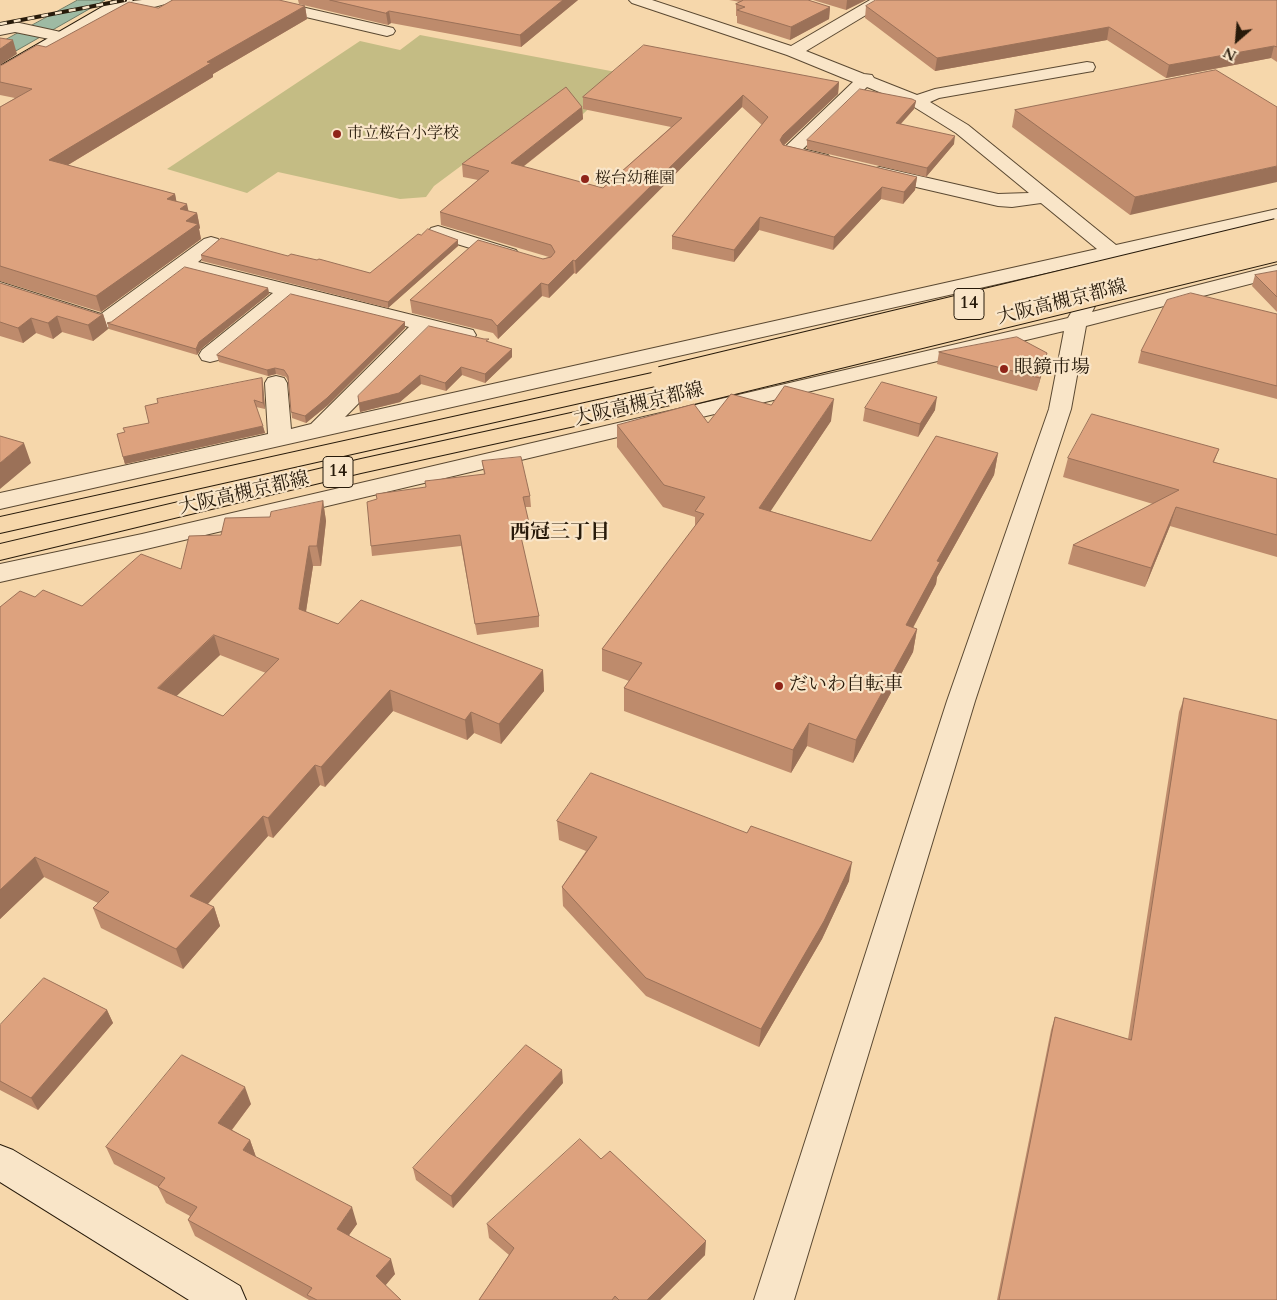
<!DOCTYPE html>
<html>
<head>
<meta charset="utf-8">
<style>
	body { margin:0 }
	#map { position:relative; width:1277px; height:1300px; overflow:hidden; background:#f6d7ab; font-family:Cardo,serif }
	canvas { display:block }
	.north { position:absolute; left:1212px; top:15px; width:50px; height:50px; -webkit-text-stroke:4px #f9e5c8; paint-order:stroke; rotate:207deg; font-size:14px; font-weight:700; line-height:20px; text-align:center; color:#271a0a }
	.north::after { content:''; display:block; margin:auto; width:18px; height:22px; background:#271a0a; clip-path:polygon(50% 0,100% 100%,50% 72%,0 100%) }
</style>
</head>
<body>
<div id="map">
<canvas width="1277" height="1300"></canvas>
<div class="north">N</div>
</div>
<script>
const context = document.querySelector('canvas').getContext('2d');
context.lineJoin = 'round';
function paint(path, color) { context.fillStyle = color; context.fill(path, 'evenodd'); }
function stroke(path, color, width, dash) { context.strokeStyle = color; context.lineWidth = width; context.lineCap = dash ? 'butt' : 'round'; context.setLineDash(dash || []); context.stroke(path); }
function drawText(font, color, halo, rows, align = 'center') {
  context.font = font + ' Cardo,"Noto Serif JP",serif'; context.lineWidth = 4.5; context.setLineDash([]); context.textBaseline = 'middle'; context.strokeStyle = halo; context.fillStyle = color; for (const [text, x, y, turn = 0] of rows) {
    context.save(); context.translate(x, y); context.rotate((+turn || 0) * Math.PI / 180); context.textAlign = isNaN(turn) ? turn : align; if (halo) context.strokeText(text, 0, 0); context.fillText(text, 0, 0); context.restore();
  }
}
paint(new Path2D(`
	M420 35 616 72 599 99 583 114 543 105 434 186 426 197 400 199 278 172 247 193 167 169 360 41 400 50Z`), '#c4bc84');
const water = new Path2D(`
	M78 0H105L0 60V43Z`);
paint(water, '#9ebaa3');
stroke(water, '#6e7a66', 1);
const street = new Path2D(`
	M142 0H172L169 3C150 8 128 15 108 10L105 7 108 4Z
	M243 0H271L393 28 395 31 393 34 387 36 246 3Z
	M629 0H652L791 46 870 0H889L886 3 806 51 864 74 872 75 874 78 917 95 935 89 1087 62 1093 63 1095 67 1093 71 1087 72 939 98 930 102 968 125 1116 245 1277 209V221L0 509V493L268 434 265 383 268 378 276 376 284 378 287 383 291 429 311 424 409 327 292 298 218 360 210 362 202 360 199 355 202 350 273 293 186 271 112 327 104 328 0 295V282L101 314 204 239 211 237 218 239 221 243 198 262 473 330 476 335 473 340 465 341 429 332 345 417 1097 249 1041 203 1012 207 998 206 873 177 871 173 873 169 880 167 998 194 1029 193 956 133 911 105 867 87 803 149 828 155 831 159 828 163 822 164 784 156 781 152 784 148 853 82 787 55 632 3Z
	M15 22 70 34 72 37 70 40 64 42 15 32 0 35V25Z
	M438 226 516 250 519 254 516 258 509 260 431 236 428 232 431 228Z
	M1277 265V277L1086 326 1071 409 975 701 794 1300H754L947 701 1049 409 1064 331 142 550 0 582V564L142 534 1068 318 1077 302 1084 300 1091 302 1095 306 1092 312Z`);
const secondary = new Path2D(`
	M114 0H133L130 3 6 77 0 78V66Z
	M0 1145 13 1150 240 1286 246 1300H189L0 1182Z`);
const primary = new Path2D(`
	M661 371 669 373 672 378 669 383 0 533V517Z
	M676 390 684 392 687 397 684 402 361 473 0 560V544L361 459Z`);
stroke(street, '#5b4932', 2);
stroke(secondary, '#271a0a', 2);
stroke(primary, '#271a0a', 2);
paint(street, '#f9e5c8');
paint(secondary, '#f9e5c8');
paint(primary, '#f6d7ab');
const rail = new Path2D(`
	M0 24 125 0`);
stroke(rail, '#271a0a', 4);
stroke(rail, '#f9e5c8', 2.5, [7]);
const primaryBridge = new Path2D(`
	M661 378 1277 230
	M676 397 1277 250`);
stroke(primaryBridge, '#271a0a', 24, []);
stroke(primaryBridge, '#f6d7ab', 22);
paint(new Path2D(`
	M298 0H578L521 47 391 23 388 25 299 4Z
	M729 0H808L830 7 829 19 790 40 737 23V16H736V4L740 2Z
	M813 0H866L846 10Z
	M1277 0V62L1271 58 1166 78 1107 40 935 71 865 18 866 6Z
	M305 6 307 19 213 74V77L68 165 175 194 176 202 188 211 197 213 200 228 199 229 201 239 101 312 0 281V107L15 98 0 95V65H2L46 47 158 8Z
	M1216 70 1130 215 1012 127 1015 110Z
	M839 82 838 94 784 145 917 177 915 190 903 204 881 199 833 250 759 230 734 262 672 249V236L762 125 742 107 576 274 574 273 549 298 542 296 498 339 493 333 412 313 410 300 549 257 441 225 440 212 478 180 463 177 462 164 582 107 583 119 523 167 603 188 671 127 583 109V97Z
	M916 101 914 109 901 124 954 144 926 177 807 149V140Z
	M458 240V246L388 308 202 261 201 255 288 256 317 260 370 273Z
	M1277 271V312L1252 286 1255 275Z
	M0 283 99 314H103L108 329 93 341 62 332 53 339 36 333 23 343 0 336Z
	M268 288 269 294 201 349 197 355 109 329 107 323Z
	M1277 314V399L1138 363 1141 351Z
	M405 322V328L328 405 306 423 292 418 288 381 286 377 276 374 268 376 219 362 217 355Z
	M489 342 512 349V357L485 383 462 375 446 391 421 384 400 402 360 412 359 403Z
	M939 352 1047 353 1037 391 937 364Z
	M262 378 263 384 265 409 256 407 265 433 125 464 123 457 125 432 149 423 158 403Z
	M865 408 935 410 918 437 863 421Z
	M831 421 770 511 871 541 998 453 994 475 937 577 936 584 913 628 917 629 913 652 853 763 807 746 791 773 624 711V688L629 681 602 671V649L695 527V517L663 507 617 447V425Z
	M1219 449 1214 462 1277 479V557L1170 526 1145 587 1068 564 1073 545 1153 504 1063 477 1068 458Z
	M482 461 530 496 531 507H525L530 527V537L521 538 539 616V627L477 635 461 546 372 556 371 546 425 487 484 474Z
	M323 501 326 521 321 566H313L306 612 338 624 543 670 544 691 501 744 474 733 467 740 393 711 325 787 320 785 273 838 268 836 208 904 214 907 220 926 183 969 101 928 93 908 98 903 44 877 0 919V607L35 597 82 606 181 569 221 535 270 517ZM220 655 266 673 223 716 176 696Z
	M1184 698 1277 1300H997L1051 1030 1055 1017 1128 1039 1179 712Z
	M557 821 849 881 822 939 759 1047 646 996 563 906 562 887 586 851 559 840Z
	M107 1010 113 1023 38 1110 0 1090V1025Z
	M563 1083 453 1208 416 1180 413 1168Z
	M251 1104 232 1130 250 1140 256 1157 357 1224 349 1235 395 1274 385 1285 401 1300H309L195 1236 188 1220 190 1216 166 1203 158 1187 114 1164 106 1147Z
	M487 1224 705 1255 660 1300H479L509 1255 489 1238Z`), '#be8b6c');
paint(new Path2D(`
	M563 0H578L521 47 520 35Z
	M847 0H866L846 10Z
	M305 6 307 19 213 74V77L53 174 49 160 207 62Z
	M830 7 829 19 790 40 791 27Z
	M389 11 391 23 388 25 386 13Z
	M1109 27 1107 40 935 71 937 58Z
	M13 40 17 54 0 65V49Z
	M1274 46 1271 58 1166 78 1169 65Z
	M839 82 838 94 782 147 780 140 783 135Z
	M743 95 742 107 576 274 575 261Z
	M916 101 914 109 894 131 896 123Z
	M582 107 583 119 511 176V163Z
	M955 136 954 144 926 177 927 168Z
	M1277 166V182L1130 215 1135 197Z
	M917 177 915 190 903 204 904 192Z
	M882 187 881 199 833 250 834 237Z
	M175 194 178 209 167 199Z
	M187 204 190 218 197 213 200 228 199 229 201 239 101 312 96 296 180 209Z
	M760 217 759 230 734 262V250Z
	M458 240V246L388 308V302Z
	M573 260 574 273 549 298 548 285Z
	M541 283 542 296 498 339 497 326Z
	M268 288 269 294 201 349 197 355 196 349 199 342Z
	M103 314 108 329 93 341 88 325Z
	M57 316 62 332 53 339 48 323Z
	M31 318 36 333 23 343 18 328Z
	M405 322V328L328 405 306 423 305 416Z
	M512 349V357L485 383V374Z
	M1047 353 1044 366 1037 391 1040 378Z
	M461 367 462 375 446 391 445 383Z
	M275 368 276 374 268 376 267 370Z
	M420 375 421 384 400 402 360 412 359 403Z
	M262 378 263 384 265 409 263 403Z
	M937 397 935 410 918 437 920 424Z
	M834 399 831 421 758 530 759 508Z
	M263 426 265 433 125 464 123 457Z
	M24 443 31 463 0 489V463Z
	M998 453 994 475 937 577 936 584 902 648 906 625 937 561Z
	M323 501 326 521 321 566 317 546Z
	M1176 507 1170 526 1145 587 1151 568Z
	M309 546 313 566 303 630 299 609Z
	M917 629 913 652 853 763 856 740Z
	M214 635 220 655 164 708 158 688Z
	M543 670 544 691 501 744 499 724Z
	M390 690 393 711 325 787 321 767Z
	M471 712 474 733 467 740 465 720Z
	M809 723 807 746 791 773 793 750Z
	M315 765 320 785 273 838 268 818Z
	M263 816 268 836 197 916 190 896Z
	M35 857 44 877 0 919V890Z
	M852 862 849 881 822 939 759 1047 761 1029Z
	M214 907 220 926 183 969 176 949Z
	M107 1010 113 1023 38 1110 31 1098Z
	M562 1070 563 1083 453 1208 451 1196Z
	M245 1087 251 1104 224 1140 218 1123Z
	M250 1140 256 1157 243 1150Z
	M352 1207 357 1224 342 1245 337 1229Z
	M706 1241 705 1255 660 1300H647Z
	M391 1259 395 1274 380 1292 376 1276Z`), '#9b7158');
const building = new Path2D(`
	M173 0H279L305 6 207 62 211 63 49 160 175 194 167 199 187 204 180 209 197 213 186 221 198 224 96 296 0 266V107L32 89 0 82V65H2L37 45 46 47 129 2 158 8Z
	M330 0H563L520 35 389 11 386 13Z
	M744 0H808L830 7 791 27 737 10 745 7 736 4Z
	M876 0H1277V47L1274 46 1169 65 1109 27 937 58 866 6Z
	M0 38 13 40 0 49Z
	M644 45 839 82 783 135 780 140 783 145 917 177 904 192 882 187 834 237 760 217 734 250 672 236 768 117 743 95 575 261 573 260 548 285 541 283 497 326 492 320 410 300 478 240 543 259 551 257 555 252 551 245 440 212 489 171 462 164 566 87 582 107 511 163 603 188 682 118 583 97Z
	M1216 70 1277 107V166L1135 197 1015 110Z
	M860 89 912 99 916 101 896 123 955 136 927 168 807 140Z
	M428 229 458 240 388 302 201 255 221 238 288 256 291 254 317 260 319 259 370 273 418 234 421 235Z
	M185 267 268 288 199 342 196 349 107 323 111 322Z
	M1277 271V297L1255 275Z
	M0 283 99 314H103L88 325 57 316 48 323 31 318 18 328 0 322Z
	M1191 293 1277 314V386L1141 351 1167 300Z
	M291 294 405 322 327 398 305 416 291 412 288 376 284 370 275 368 267 370 217 355Z
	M429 326 484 339H489L486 341 512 349 485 374 461 367 445 383 420 375 399 393 359 403 358 396Z
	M1017 337 1047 353 1040 378 939 352Z
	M262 378 263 403 254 400 263 426 123 457 117 434 125 432 123 428 149 423 145 406 158 403 157 399Z
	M882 382 937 397 920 424 865 408Z
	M785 386 834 399 759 508 871 541 936 436 998 453 937 561 940 562 906 625 917 629 856 740 809 723 793 750 624 688 642 663 602 649 704 514 695 511 705 497 664 485 617 425 694 404 708 423 731 394 771 405Z
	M1092 414 1219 449 1213 462 1277 479V535L1176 507 1151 568 1073 545 1179 490 1068 458Z
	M0 436 24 443 0 463Z
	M521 457 530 496 523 497 530 527 519 528 539 616 475 624 460 535 371 546 367 502 377 499 376 494 426 487 425 481 485 474 482 461Z
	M323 501 317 546H309L299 609 338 624 361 600 543 670 499 724 471 712 465 720 390 690 321 767 315 765 268 818 263 816 190 896 214 907 176 949 93 908 109 892 35 857 0 890V607L20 591 35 597 43 590 82 606 141 554 181 569 189 536 221 535 225 518 270 517 271 512ZM214 635 279 659 223 716 158 688Z
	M1184 698 1277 720V1300H999L1055 1017 1131 1040Z
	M591 773 747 833 751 826 852 862 824 921 761 1029 646 978 562 887 597 837 557 821Z
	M44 978 107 1010 31 1098 0 1081V1025Z
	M526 1045 562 1070 451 1196 413 1168Z
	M182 1055 245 1087 218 1123 250 1140 243 1150 352 1207 337 1229 391 1259 376 1276 401 1300H317L307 1295 312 1288 188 1220 197 1207 158 1187 165 1178 106 1147Z
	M580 1139 601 1159 610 1151 706 1241 647 1300H619L615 1296 612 1300H479L514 1248 487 1224Z`);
paint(building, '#dda27e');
stroke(building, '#9b7158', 1);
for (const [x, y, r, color] of [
	[337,134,5,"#8f2418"],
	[585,179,5,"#8f2418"],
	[1004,369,5,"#8f2418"],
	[779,686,5,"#8f2418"]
]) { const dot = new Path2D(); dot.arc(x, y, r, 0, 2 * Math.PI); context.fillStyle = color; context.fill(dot); stroke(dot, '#f9e5c8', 2); }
drawText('16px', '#271a0a', '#f9e5c8', [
	["市立桜台小学校",347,134],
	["桜台幼稚園",595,179]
], 'left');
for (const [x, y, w] of [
	[969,304,30],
	[338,472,30]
]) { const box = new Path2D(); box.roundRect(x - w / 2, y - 15.5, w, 31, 4); context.fillStyle = '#f9e5c8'; context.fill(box); stroke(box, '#271a0a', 1); }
drawText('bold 18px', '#271a0a', null, [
	["14",969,304],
	["14",338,472]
]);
drawText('19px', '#271a0a', '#f9e5c8', [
	["大阪高槻京都線",1062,303,-14],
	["大阪高槻京都線",639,405,-13],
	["大阪高槻京都線",244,494,-13]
]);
drawText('19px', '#271a0a', '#f9e5c8', [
	["眼鏡市場",1014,369],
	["だいわ自転車",789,686]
], 'left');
drawText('bold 20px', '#271a0a', '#f9e5c8', [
	["西冠三丁目",560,533]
]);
</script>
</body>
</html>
